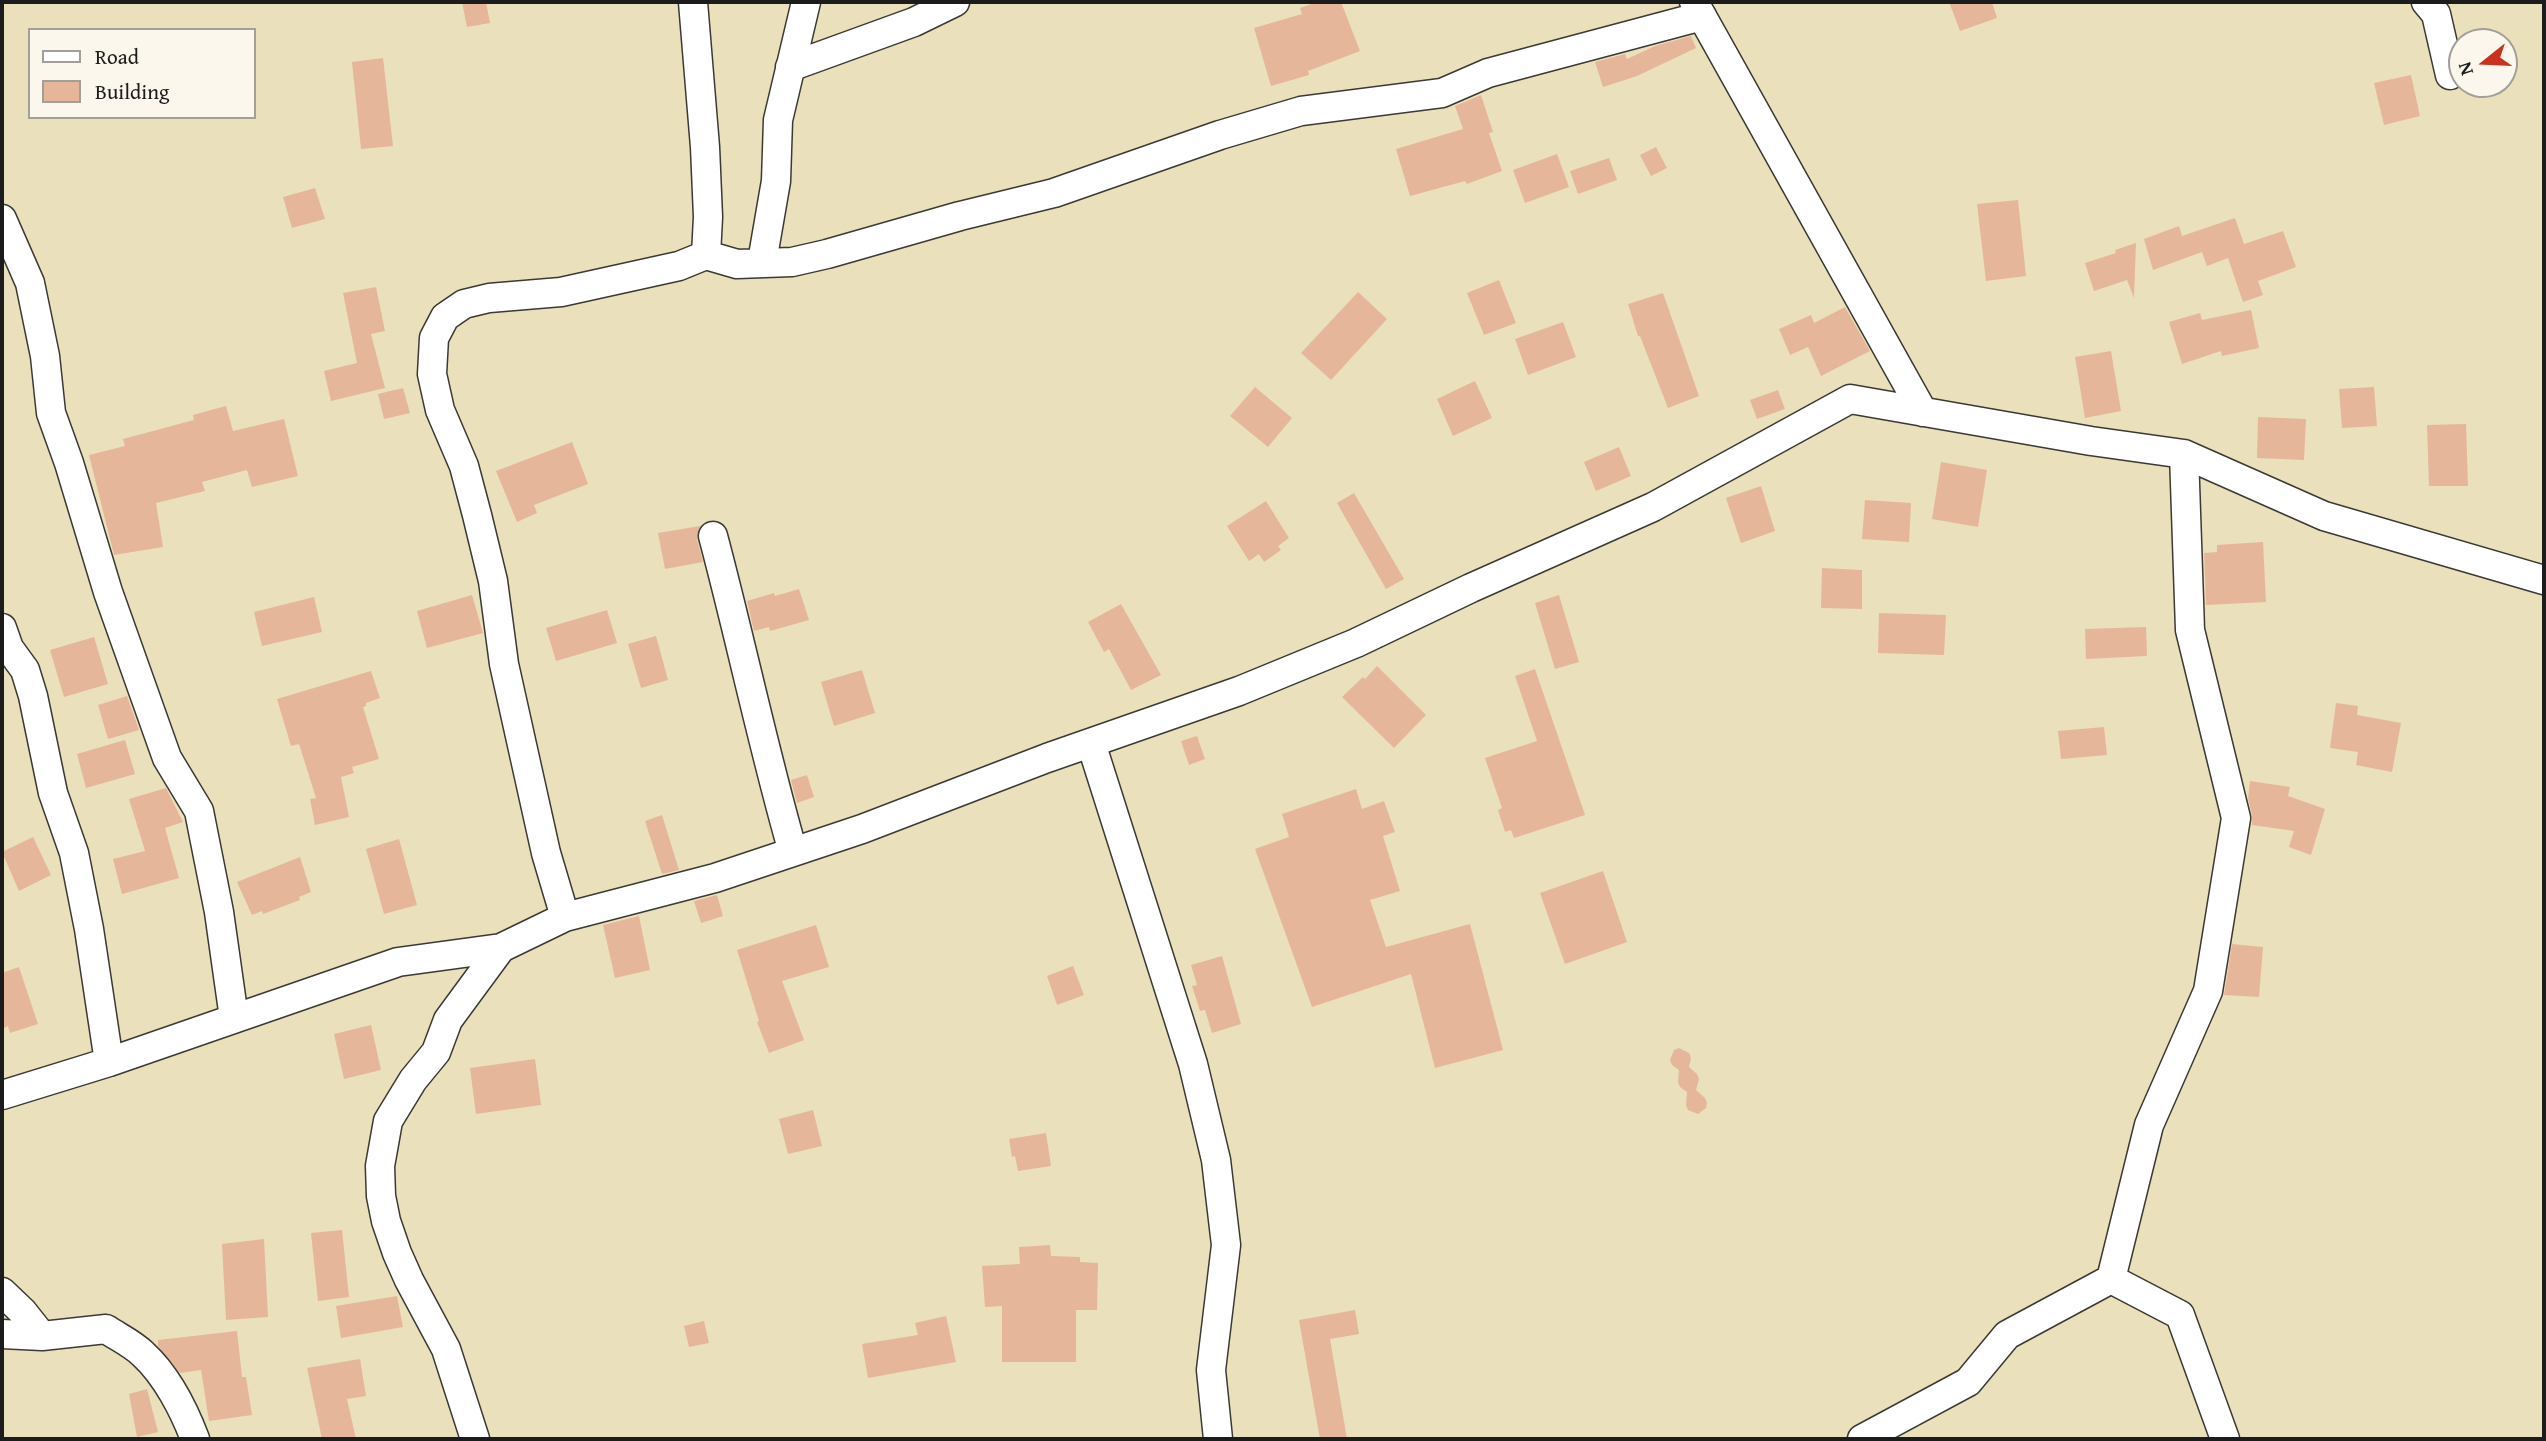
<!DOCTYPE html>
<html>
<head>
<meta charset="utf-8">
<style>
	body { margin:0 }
	#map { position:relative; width:2546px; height:1441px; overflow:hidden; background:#eae0bc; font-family:"Gentium Book Plus",serif }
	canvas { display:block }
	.frame { position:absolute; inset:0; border:4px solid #1c1c1c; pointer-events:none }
	.legend { position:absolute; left:28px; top:28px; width:228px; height:91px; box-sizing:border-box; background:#fbf7ec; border:2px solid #a29f99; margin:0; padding:9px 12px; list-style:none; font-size:21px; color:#1c1c1c }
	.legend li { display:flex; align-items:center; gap:14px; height:35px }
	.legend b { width:35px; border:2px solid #a29f99 }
	.north { position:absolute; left:2448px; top:28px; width:70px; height:70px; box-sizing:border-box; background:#fbf7ec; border:2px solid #a29f99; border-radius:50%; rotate:252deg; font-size:19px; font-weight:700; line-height:28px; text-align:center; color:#1c1c1c }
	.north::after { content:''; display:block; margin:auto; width:24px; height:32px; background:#c8321e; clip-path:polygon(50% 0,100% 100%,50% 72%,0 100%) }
</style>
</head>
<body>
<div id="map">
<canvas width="2546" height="1441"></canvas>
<div class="frame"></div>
<ul class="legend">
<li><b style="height:9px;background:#fff"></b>Road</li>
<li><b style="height:19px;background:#e6b69a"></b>Building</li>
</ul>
<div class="north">N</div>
</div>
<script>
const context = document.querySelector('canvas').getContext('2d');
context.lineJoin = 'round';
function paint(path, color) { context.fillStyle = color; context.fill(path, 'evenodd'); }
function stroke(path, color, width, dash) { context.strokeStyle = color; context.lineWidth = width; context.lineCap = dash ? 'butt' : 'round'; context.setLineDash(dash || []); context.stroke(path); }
paint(new Path2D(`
	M462 2H486L490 23 467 27Z
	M1317 2H1341L1360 51 1308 71 1309 75 1271 86 1254 28 1302 14 1300 8Z
	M1949 2H1992L1997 18 1960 31Z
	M1691 36 1696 48 1637 76 1603 87 1595 62 1625 54 1627 59 1655 46Z
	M383 58 393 146 361 149 352 62Z
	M2411 75 2420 116 2384 125 2374 83Z
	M1481 95 1493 132 1489 133 1502 171 1467 184 1465 181 1410 196 1396 149 1463 129 1455 106Z
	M1656 147 1667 168 1651 176 1640 155Z
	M1557 154 1569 187 1525 203 1513 170Z
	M1609 158 1617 180 1578 194 1570 171Z
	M315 188 325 219 292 228 283 197Z
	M2018 200 2026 276 1986 281 1977 204Z
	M2235 218 2244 244 2283 231 2296 267 2258 281 2263 295 2243 302 2228 258 2207 266 2202 252 2153 270 2144 239 2179 226 2182 236Z
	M2136 243 2134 298 2127 280 2094 291 2085 263 2116 253 2115 250Z
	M1499 280 1516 323 1484 335 1467 293Z
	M376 287 385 331 371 334 385 388 331 401 324 371 357 363 343 293Z
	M1358 292 1387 319 1331 380 1301 353Z
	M1663 293 1699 396 1668 408 1640 336H1638L1628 304Z
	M1845 307 1870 351 1821 376 1808 347 1790 355 1779 329 1811 315 1814 323Z
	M2251 310 2259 348 2222 356 2221 351 2182 364 2169 322 2200 313 2202 320Z
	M1563 322 1576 357 1528 375 1515 339Z
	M2111 351 2121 411 2085 418 2075 357Z
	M1475 381 1492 418 1453 436 1437 399Z
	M1255 387 1292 418 1268 447 1230 416Z
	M2374 387 2377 426 2342 428 2339 389Z
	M403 388 410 413 384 419 378 394Z
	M1778 390 1785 409 1757 419 1750 400Z
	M226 406 233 431 284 419 298 476 252 487 247 470 202 482 205 491 156 503 163 547 114 555 89 455 125 446 123 439 194 420 193 415Z
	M2258 417 2306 419 2304 460 2257 458Z
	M2466 424 2468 486H2429L2427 425Z
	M572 442 588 484 534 505 537 513 517 522 496 471Z
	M1619 447 1631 476 1596 491 1584 462Z
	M1941 462 1987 470 1978 527 1932 519Z
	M1761 486 1775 531 1741 543 1726 498Z
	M1354 493 1404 579 1386 589 1337 503Z
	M1865 500 1911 503 1909 542 1862 539Z
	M1266 501 1289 538 1278 546 1281 550 1264 562 1259 554 1249 561 1227 526Z
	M700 526 697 539 703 562 665 569 658 533Z
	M2263 542 2266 602 2206 605 2204 553 2217 552V545Z
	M1822 568 1862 570V609L1821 608Z
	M799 589 809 620 770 631 769 627 754 631 747 601 774 593 775 596Z
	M472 595 483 633 427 648 417 611Z
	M1559 595 1579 662 1555 669 1535 603Z
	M314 597 322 632 262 646 254 612Z
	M1121 604 1161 675 1131 690 1109 649 1104 652 1088 622Z
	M607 610 617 643 556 661 546 628Z
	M1879 613 1946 615 1944 655 1878 653Z
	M2146 627 2147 656 2086 659 2085 629Z
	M656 636 668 680 641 688 628 644Z
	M94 637 108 684 64 697 50 650Z
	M1377 666 1426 715 1394 748 1342 697 1363 677 1365 679Z
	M1535 669 1585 815 1514 838 1511 830 1505 832 1498 810 1502 808 1485 758 1537 741 1515 676Z
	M862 670 875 713 834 726 821 682Z
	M371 671 380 698 366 703V706L363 707 379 759 352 767 354 773 341 777 349 817 315 825 310 799 316 798 299 744 291 746 277 699Z
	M127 696 139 730 108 739 98 705Z
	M2336 703 2358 706 2357 715 2401 723 2392 772 2356 765 2358 752 2330 748Z
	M2104 727 2107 755 2061 759 2058 731Z
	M1197 736 1205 759 1189 765 1181 741Z
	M125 740 135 774 86 788 77 754Z
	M807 775 814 797 797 803 791 780Z
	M2250 781 2290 787 2288 796 2325 809 2311 855 2289 847 2294 831 2252 825V815L2248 798Z
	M166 788 183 822 165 828 179 878 122 894 113 859 145 851 129 799Z
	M1356 789 1362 809 1384 801 1395 832 1383 836 1400 891 1370 900 1386 947 1470 924 1503 1050 1435 1068 1411 974 1312 1007 1255 849 1289 837 1282 814Z
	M662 815 679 870 662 874 645 821Z
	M33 837 51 875 19 891 2 852Z
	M399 839 417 905 384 914 366 849Z
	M300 857 311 892 299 897 300 900 263 914 262 911 252 915 237 882Z
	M1603 871 1627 942 1565 964 1540 893Z
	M717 895 723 916 701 923 694 901Z
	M639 916 650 970 615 978 603 925Z
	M816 925 829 967 782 981 804 1040 769 1053 757 1022 759 1021 737 950Z
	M2232 944 2263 947 2259 997 2224 995Z
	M1222 956 1241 1024 1212 1033 1205 1010 1200 1011 1192 986 1197 985 1191 965Z
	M1073 966 1084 995 1057 1005 1047 976Z
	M19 967 38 1024 10 1033 8 1026 2 1029V973Z
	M371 1025 381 1070 344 1079 334 1034Z
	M1679 1048 1689 1053 1691 1058 1689 1067 1697 1074 1699 1079 1696 1090 1705 1098 1707 1103 1706 1108 1698 1114 1688 1110 1686 1105 1687 1092 1680 1087 1678 1082 1679 1070 1672 1065 1670 1060 1674 1050Z
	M535 1059 541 1105 476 1114 470 1068Z
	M813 1110 822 1146 788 1154 779 1119Z
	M1046 1133 1051 1166 1018 1171 1015 1156 1012 1157 1009 1139Z
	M342 1230 349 1297 318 1301 311 1233Z
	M264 1239 268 1317 226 1320 222 1244Z
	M1050 1245 1051 1256 1080 1257V1262L1098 1263 1097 1310H1076V1362H1002V1306L985 1307 982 1266 1020 1264 1019 1247Z
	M397 1296 403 1327 341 1338 336 1306Z
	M1355 1310 1359 1334 1330 1339 1347 1439H1320L1299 1320Z
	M946 1316 956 1362 868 1378 862 1344 918 1335 915 1323Z
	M704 1321 709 1343 689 1347 684 1326Z
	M237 1331 242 1377H246L252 1415 209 1421 201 1370 180 1373 158 1346V1340Z
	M360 1359 366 1396 347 1399 356 1439H322L307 1368Z
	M147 1389 158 1432 137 1437 129 1394Z`), '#e6b69a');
const minor = new Path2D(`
	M693 2 705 147 708 217 706 255
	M1694 2 1923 412
	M2426 2 2436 14 2450 75
	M790 67 914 22 955 2
	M2 219 30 283 45 356 51 413 69 463 108 592 167 758 199 811 219 912 234 1018
	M762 262 776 181 778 120 806 2
	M2184 454 2190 630 2236 818 2208 991 2149 1125 2111 1279 2180 1315 2225 1439
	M713 536C741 641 763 748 793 852
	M2 628 9 648 25 670 33 696 53 793 74 853 89 929 109 1062
	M1091 743 1193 1064 1216 1160 1226 1245 1211 1370 1218 1439
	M565 917 546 853 504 664 493 581 477 515 464 466 440 410 432 374 434 338 445 317 464 304 489 298 561 292 679 266 706 255 737 264 792 262 827 254 960 216 1054 193 1220 135 1301 111 1442 93 1488 73 1702 16
	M2 1095 109 1062 398 962 501 948 565 917 715 878 862 829 1047 758 1239 691 1356 643 1471 588 1653 507 1850 399 2091 441 2184 454 2324 516 2544 580
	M2 1292 23 1312 42 1336 106 1329C118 1337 133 1344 143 1354 166 1375 184 1410 195 1439
	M2 1334 42 1336
	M475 1439 446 1349 409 1280 397 1253 386 1221 381 1196 380 1166 388 1121 413 1080 436 1052 448 1020 501 948
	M1862 1439 1968 1382 2007 1335 2111 1279`);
stroke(minor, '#3b3934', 31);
stroke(minor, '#fff', 28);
</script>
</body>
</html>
